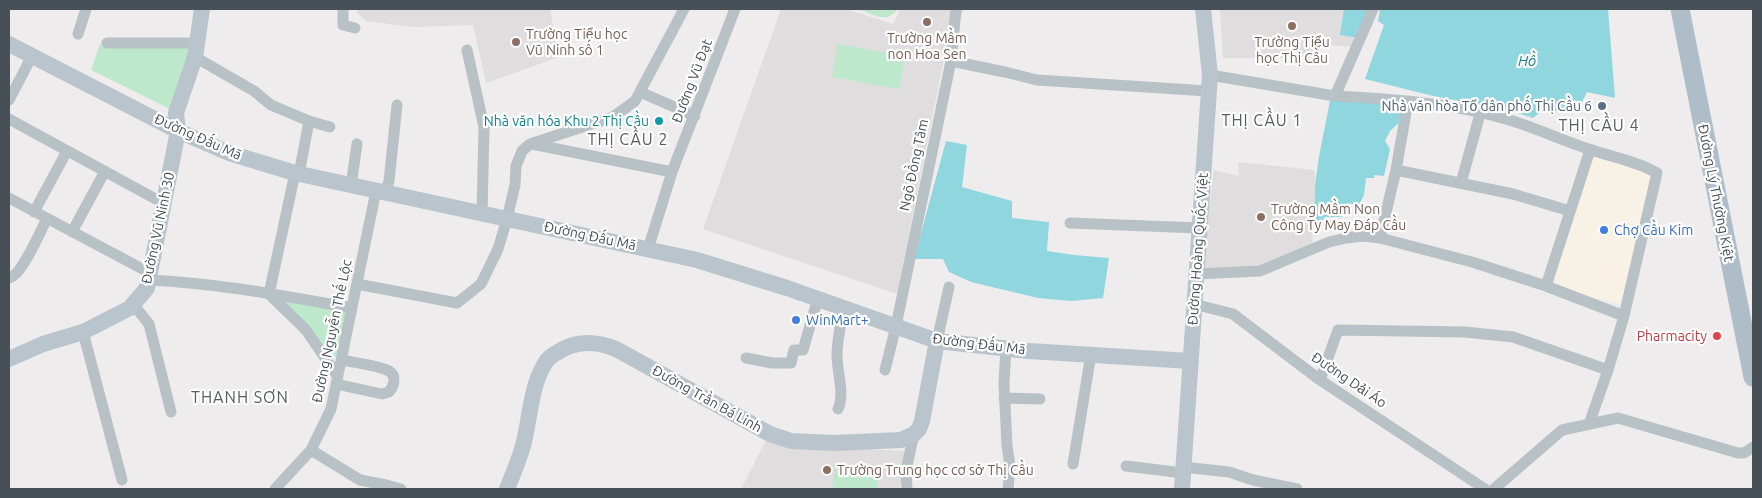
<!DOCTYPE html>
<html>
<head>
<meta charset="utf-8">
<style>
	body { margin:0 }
	#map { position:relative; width:1762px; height:498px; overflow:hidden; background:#eeecec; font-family:Ubuntu,sans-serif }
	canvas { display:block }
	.frame { position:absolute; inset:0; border:10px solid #465056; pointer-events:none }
</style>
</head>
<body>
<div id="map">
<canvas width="1762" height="498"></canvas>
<div class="frame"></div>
</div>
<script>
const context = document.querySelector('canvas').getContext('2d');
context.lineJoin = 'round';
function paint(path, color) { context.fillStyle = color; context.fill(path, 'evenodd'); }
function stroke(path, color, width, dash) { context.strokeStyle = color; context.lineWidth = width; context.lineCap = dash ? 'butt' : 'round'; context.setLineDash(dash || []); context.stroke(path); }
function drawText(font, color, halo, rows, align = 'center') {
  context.font = font + ' Ubuntu,sans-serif'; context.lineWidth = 4.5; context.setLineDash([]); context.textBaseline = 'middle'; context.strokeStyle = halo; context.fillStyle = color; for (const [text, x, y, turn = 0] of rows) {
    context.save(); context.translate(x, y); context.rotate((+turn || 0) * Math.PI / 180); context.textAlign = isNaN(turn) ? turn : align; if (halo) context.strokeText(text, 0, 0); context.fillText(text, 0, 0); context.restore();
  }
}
paint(new Path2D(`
	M1591 154 1655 174 1620 304 1550 286Z`), '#f8f1e5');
paint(new Path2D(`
	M357 9H550L559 57 486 83 473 25 414 27 366 21 357 13Z
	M781 9H846L893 24 900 9H963L954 52 945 53 897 294 703 229Z
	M1220 9H1371L1355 47 1317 44 1308 58H1223Z
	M1238 162 1314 170 1316 185 1312 249 1264 269 1201 274 1214 170 1239 176Z
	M767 438 791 446 906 451 900 489H741Z`), '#dfdddd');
paint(new Path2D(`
	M858 9H897C887 25 873 14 858 9Z
	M100 44 193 48 172 110 91 70Z
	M838 44 905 56 899 89 832 77Z
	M285 301 346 312 337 356 331 358 285 303Z
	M836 465 879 472 877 489H832Z`), '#bee8cb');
paint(new Path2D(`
	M1344 9H1371L1359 38 1340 35Z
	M1380 9H1608L1615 98 1587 92 1580 106 1566 110 1542 111 1533 118 1512 111 1433 96 1365 79 1384 25 1378 21Z
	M1330 100 1404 103 1402 120 1390 131 1385 141 1390 149 1384 176 1374 175V178H1366L1364 195 1359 205 1346 203 1342 217H1325L1322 221 1315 222C1315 205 1314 188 1317 171 1320 147 1326 124 1330 100Z
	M946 141 967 145 962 187 1012 201V218L1049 222 1047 251 1074 255 1109 258 1103 298 1071 301 1038 298 971 282 949 272 943 259H914Z`), '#90d6df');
stroke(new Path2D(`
	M343 9V25L355 28
	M78 34 86 9
	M107 43H197
	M467 50 484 127 482 214
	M195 57 254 91 271 105 309 121 330 127
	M951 61 1005 72 1037 80 1208 91
	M1210 75 1335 96 1373 9
	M640 92 695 116
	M1335 96C1392 99 1451 103 1506 119 1534 127 1561 140 1589 149 1611 157 1637 161 1657 173L1624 316 1608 370 1589 424
	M9 100 32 56
	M1408 101 1396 170 1513 194 1570 211
	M9 119 163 203
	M532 144 672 172
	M295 173 269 294 306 330 338 377
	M299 174 309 121
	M1461 183 1480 114
	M351 186 357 144
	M385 193 389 181 397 105
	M9 198 150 273
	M34 212 67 151
	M1070 223 1199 228
	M72 232 105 171
	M1380 238 1396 170
	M648 249 672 172 735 9
	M1196 274 1260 271 1329 242 1346 238 1363 236 1380 238 1472 262 1546 286 1624 316
	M9 278C22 276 40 231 47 219
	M149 280C217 283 284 296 352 308
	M357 284 457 303 481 284 498 249 507 219 515 185 516 166 522 151 530 144 613 117 635 101 684 9
	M1546 286 1590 150
	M133 304 149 324 171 412
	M1194 304 1233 314 1320 380 1485 489
	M83 332 122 480
	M937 341 949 287
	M1006 347 1004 384 1007 446 1010 466 1008 489
	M746 358 772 363H791L794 350H803L818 298
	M885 370 896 326 951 61 956 9
	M1320 380 1338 330 1465 332 1513 337 1608 370
	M336 384 382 394 389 392C394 386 397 376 389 371 381 366 352 362 342 360
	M1004 398 1040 399
	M838 409C845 393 837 373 837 355 837 339 841 323 844 307
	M311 450 360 480 386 485 401 489
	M1073 464 1091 354
	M1126 466 1183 473
	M1183 467 1229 472 1253 480 1297 489
	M275 489 311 450 331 409 376 191
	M907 489 906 470 914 434
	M1494 489 1562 430 1618 418 1738 453H1744L1753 447`), '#b8c1c6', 11);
stroke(new Path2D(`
	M9 44 178 131 229 153 295 173 697 260 787 288 937 341 1029 351 1190 361
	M9 359 43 344 83 332 130 308 147 288 178 131 176 113 195 57 202 9
	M507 489C513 474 520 458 524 442 530 417 531 387 544 365 547 359 552 355 558 352 576 340 596 341 616 349L770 434 791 441 834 443 901 440 914 434 919 429 922 421 937 341
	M1182 489 1210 75 1203 9`), '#b9c4cc', 16);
stroke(new Path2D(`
	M1680 9 1753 377`), '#aebdc8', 19);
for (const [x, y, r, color] of [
	[927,22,5,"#8d6e63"],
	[1292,26,5,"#8d6e63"],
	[516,42,5,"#8d6e63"],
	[1602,106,5,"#5c6f8a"],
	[659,121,5,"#0f9aa8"],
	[1261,217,5,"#8d6e63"],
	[1604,230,5,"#3f7fe0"],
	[796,320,5,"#3f7fe0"],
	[1717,336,5,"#e0444e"],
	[827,470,5,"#8d6e63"]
]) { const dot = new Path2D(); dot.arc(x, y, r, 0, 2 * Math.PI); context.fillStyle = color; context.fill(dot); stroke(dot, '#fff', 2); }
drawText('14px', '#785e54', '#fff', [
	["Trường Tiểu học",526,34],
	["Vũ Ninh số 1",526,50],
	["Trường Mầm",927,38,"center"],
	["non Hoa Sen",927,54,"center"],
	["Trường Tiểu",1292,42,"center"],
	["học Thị Cầu",1292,58,"center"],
	["Trường Mầm Non",1271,209],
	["Công Ty May Đáp Cầu",1271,225],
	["Trường Trung học cơ sở Thị Cầu",837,470]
], 'left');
drawText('14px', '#465056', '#fff', [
	["Đường Vũ Đạt",692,81,-69],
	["Đường Đấu Mã",198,137,24],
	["Ngõ Đồng Tâm",914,165,-78],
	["Đường Lý Thường Kiệt",1716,193,79],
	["Đường Vũ Ninh 30",158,228,-78],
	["Đường Đấu Mã",590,236,12],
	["Đường Hoàng Quốc Việt",1198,249,-86],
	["Đường Nguyễn Thế Lộc",332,331,-78],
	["Đường Đấu Mã",979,344,7],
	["Đường Dải Áo",1349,380,34],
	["Đường Trần Bá Linh",707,399,29]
]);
drawText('14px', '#4e5e75', '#fff', [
	["Nhà văn hòa Tổ dân phố Thị Cầu 6",1592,106]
], 'right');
drawText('14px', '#0d838f', '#fff', [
	["Nhà văn hóa Khu 2 Thị Cầu",649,121]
], 'right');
drawText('14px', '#366cbe', '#fff', [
	["Chợ Cầu Kim",1614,230],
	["WinMart+",806,320]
], 'left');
drawText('14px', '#be3a42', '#fff', [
	["Pharmacity",1707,336]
], 'right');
drawText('italic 15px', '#1c7e8c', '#fff', [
	["Hồ",1527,61]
]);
context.letterSpacing = '1px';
drawText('16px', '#595d60', '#fff', [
	["THỊ CẦU 1",1262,121],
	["THỊ CẦU 4",1599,126],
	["THỊ CẦU 2",628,140],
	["THANH SƠN",240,398]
]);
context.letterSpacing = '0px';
</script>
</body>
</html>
